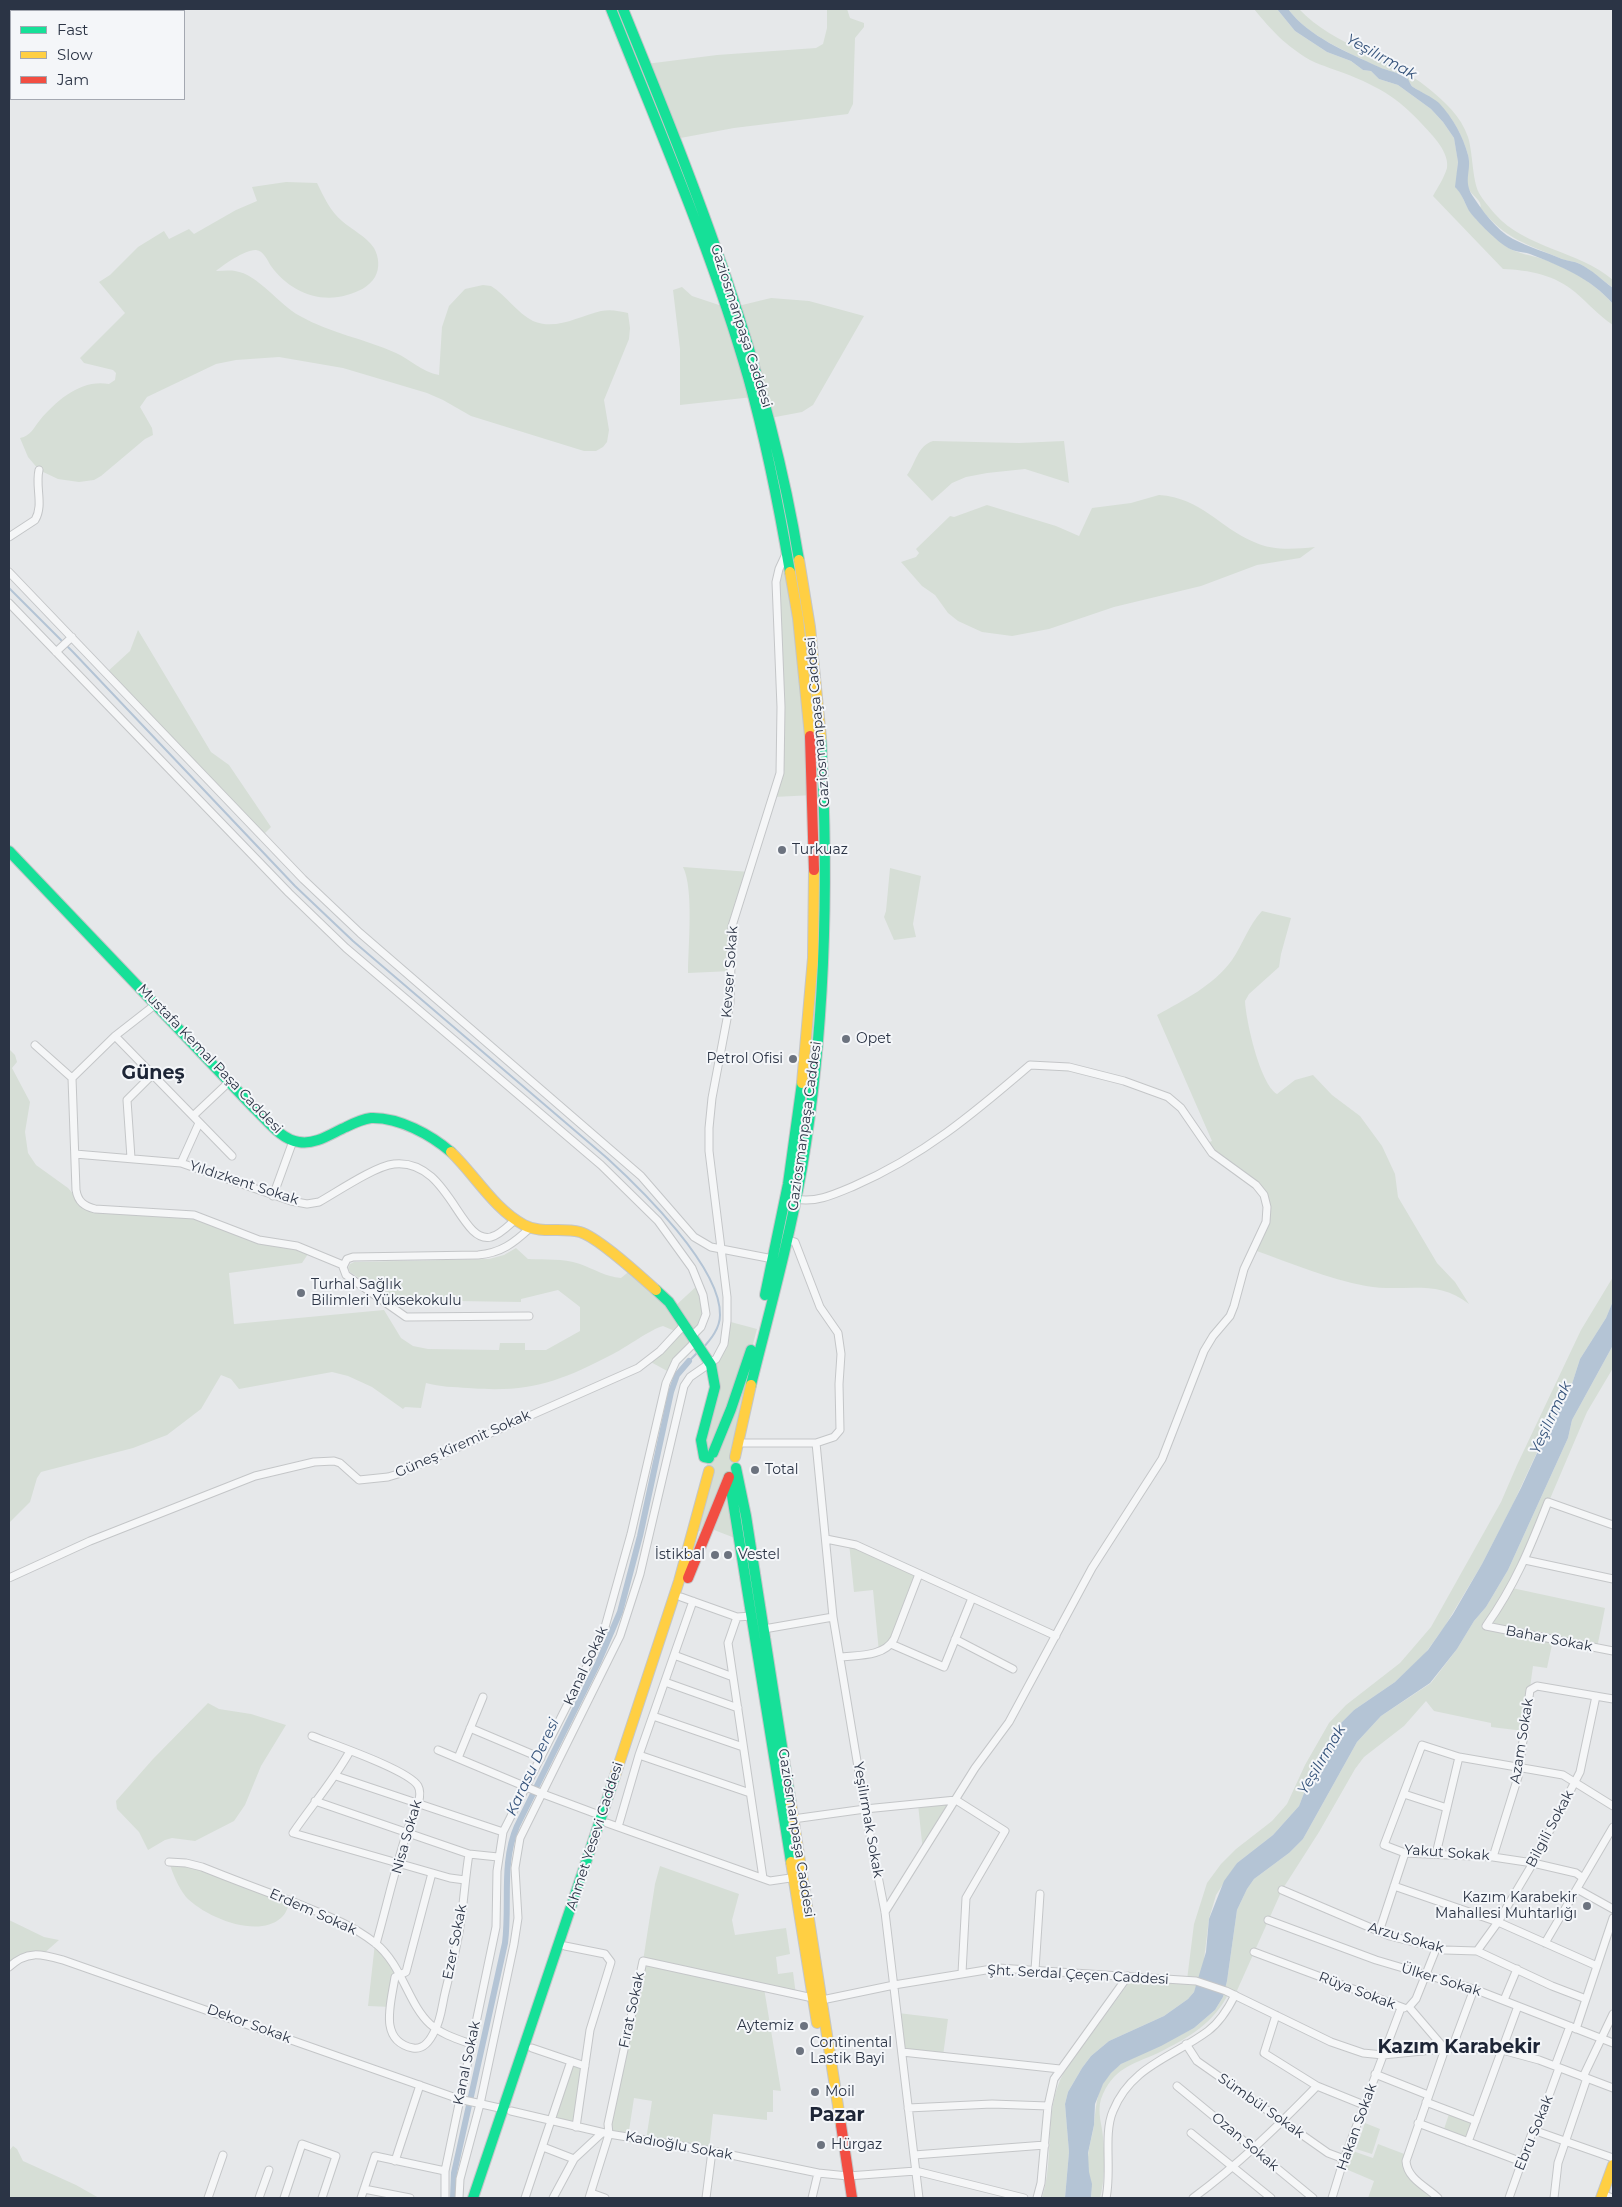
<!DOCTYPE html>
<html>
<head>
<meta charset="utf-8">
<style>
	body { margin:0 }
	#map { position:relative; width:1622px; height:2207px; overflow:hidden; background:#e6e8ea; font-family:Montserrat,sans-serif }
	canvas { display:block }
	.frame { position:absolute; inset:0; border:10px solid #2b3445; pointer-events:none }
	.legend { position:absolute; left:10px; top:10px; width:175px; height:90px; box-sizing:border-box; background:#f4f6f9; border:1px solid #a4a8b1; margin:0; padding:6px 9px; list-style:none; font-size:15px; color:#2b3445 }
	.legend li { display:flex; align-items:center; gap:10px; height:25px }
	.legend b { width:25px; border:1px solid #a4a8b1 }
</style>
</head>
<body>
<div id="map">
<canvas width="1622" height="2207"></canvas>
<div class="frame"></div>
<ul class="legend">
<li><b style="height:6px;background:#16e098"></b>Fast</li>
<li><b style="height:6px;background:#ffcf43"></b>Slow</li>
<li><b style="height:6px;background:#f24e42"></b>Jam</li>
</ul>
</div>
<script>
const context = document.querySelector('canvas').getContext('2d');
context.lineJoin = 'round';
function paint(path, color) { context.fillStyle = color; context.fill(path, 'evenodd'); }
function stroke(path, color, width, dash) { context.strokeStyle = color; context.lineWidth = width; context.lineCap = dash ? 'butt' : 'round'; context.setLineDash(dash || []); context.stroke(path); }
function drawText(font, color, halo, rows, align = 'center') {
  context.font = font + ' Montserrat,sans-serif'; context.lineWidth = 4; context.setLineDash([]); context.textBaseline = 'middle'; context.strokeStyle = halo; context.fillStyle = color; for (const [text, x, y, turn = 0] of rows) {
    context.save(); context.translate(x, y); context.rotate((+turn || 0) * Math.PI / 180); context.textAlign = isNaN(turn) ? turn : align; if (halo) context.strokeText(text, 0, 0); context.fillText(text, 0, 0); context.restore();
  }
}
paint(new Path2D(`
	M827 9H847L850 18 864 23V27L855 38 853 104 848 114 734 128 675 139 646 64 717 55 816 48 823 44 827 28Z
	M1254 9H1277L1295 31 1327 52 1351 61 1363 70 1371 71 1379 79 1398 85 1431 109 1443 122 1454 138 1458 161 1456 188C1463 194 1464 203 1469 210 1476 221 1487 229 1496 237 1500 240 1503 245 1507 247 1518 254 1531 255 1543 259 1569 268 1595 283 1613 304V325C1599 316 1588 303 1575 292 1555 275 1529 270 1503 269L1433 196C1438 187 1444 178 1447 168 1449 156 1439 143 1432 135 1404 103 1388 91 1349 75 1337 70 1322 66 1310 60 1285 45 1272 31 1254 9Z
	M1288 9H1299C1335 47 1388 55 1428 88 1444 101 1461 116 1468 137 1473 153 1472 179 1479 193 1483 200 1490 208 1495 214 1526 249 1578 250 1613 280V288C1602 280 1592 271 1580 264 1574 261 1567 261 1562 259 1529 245 1505 239 1482 210 1478 205 1482 210 1480 203 1477 197 1469 193 1467 185 1465 175 1470 165 1468 155 1462 134 1452 115 1435 101 1429 96 1420 92 1413 87 1410 85 1410 81 1406 78 1398 72 1388 71 1378 67 1346 51 1309 37 1288 9Z
	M286 182 317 183C324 197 330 211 342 221 352 230 366 236 374 248 379 257 380 268 375 277 369 287 358 292 347 295 318 304 288 290 271 266 267 260 264 251 256 250 246 249 223 265 216 271 222 271 229 270 235 271 258 274 279 305 300 316 330 333 365 339 396 353 411 360 422 372 439 375L442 327 449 306 465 289 483 285 491 286C506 295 517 313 533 321 556 331 579 316 601 311 611 309 619 311 628 313L630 328 629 339 604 400 609 430 607 442 603 447 596 451H584L471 416 443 400 427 393 343 368 279 357 236 360 216 364 147 397 140 407 152 428 153 435 145 439 101 476 94 480 79 482 58 479 39 470 28 457 20 438C31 436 34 427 40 420 57 400 81 379 109 384L115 380 116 373 113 370 84 363 80 358 125 313 99 282 110 275 138 247 164 231 169 239 189 229 194 234 236 210 257 201 252 187Z
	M682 287 692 296 725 307 753 397 680 405V349L673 290Z
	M771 298 809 301 864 316 813 405 802 412 770 418 738 306Z
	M933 441 1019 443 1064 441 1069 483 1025 469 987 473 966 477 952 483 932 501 907 475C916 463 917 446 933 441Z
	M1159 495C1202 498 1218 527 1254 542 1273 551 1295 549 1315 547L1300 558 1257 565 1201 586 1114 607 1049 629 1012 636 982 632 958 621 948 613 935 595 922 586 901 562 916 557 919 553 916 549 950 516 954 517 987 505 1056 526 1079 536 1092 508 1131 503Z
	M788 551 814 795 774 797 779 781 776 582Z
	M138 630 211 752 229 765 271 827 262 836 106 673 130 651Z
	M683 867 750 872 735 916 732 971 688 973C688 947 694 889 683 867Z
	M890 868 921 876 913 924 916 937 894 940 884 917 886 911Z
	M1262 911 1291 918 1281 954 1279 967 1249 994 1245 1001C1246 1021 1260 1084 1277 1094L1295 1080 1313 1075 1332 1095 1360 1116 1382 1146 1395 1174 1398 1197 1437 1263 1455 1282 1469 1304C1436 1278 1404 1293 1366 1286 1328 1279 1291 1263 1254 1250L1262 1232 1264 1195 1204 1144 1212 1141 1157 1015C1184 1000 1213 986 1232 960 1243 944 1248 926 1262 911Z
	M9 1049 15 1055 17 1062 12 1068 30 1102 25 1132 28 1153 36 1165 68 1188 83 1205 188 1213 252 1237 310 1251 302 1263 229 1273 234 1324 384 1310 401 1338 413 1346 428 1349 499 1350 500 1343H525V1350H546L580 1331V1307L558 1290 521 1299V1302L392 1300 350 1272 348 1268 350 1264 354 1262 489 1259 504 1255 516 1248 528 1259C547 1260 561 1258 580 1264 594 1269 606 1277 621 1278L632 1269 673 1308 699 1284 706 1314 693 1335 696 1341 669 1372 649 1361 677 1332 663 1326C651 1329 627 1347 613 1354 559 1382 530 1393 468 1388 454 1387 440 1387 426 1383L421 1408 405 1407 403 1409 372 1387 348 1376 332 1372 239 1389 231 1379 221 1375 201 1409 167 1435 133 1448 41 1472 37 1478 30 1502 9 1523Z
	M1613 1277V1301L1606 1318 1580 1359 1571 1387 1565 1392 1513 1504 1482 1564 1445 1626 1424 1655 1395 1682 1354 1710 1336 1728 1311 1775 1299 1806 1273 1835 1237 1863 1216 1895 1209 1919 1203 1968 1194 1992 1188 1999 1164 2016 1109 2041 1091 2056 1082 2068 1068 2092 1065 2104 1069 2152 1065 2198H1042C1055 2158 1043 2110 1064 2072L1133 1977 1187 1980 1194 1924 1207 1883 1221 1864 1236 1849 1272 1821 1287 1804 1305 1765 1329 1723 1346 1705 1400 1663 1431 1627 1501 1502 1517 1465 1581 1330Z
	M727 1321 757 1329 750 1355 735 1457 740 1540 709 1528 693 1533 707 1464 708 1461 704 1457 713 1371Z
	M1613 1339V1368L1587 1412 1512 1588 1605 1608 1597 1648 1553 1640 1547 1668 1533 1666 1524 1731 1491 1727V1723L1434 1711 1426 1701 1404 1726 1364 1757 1355 1769 1319 1832 1282 1890 1235 1995 1229 1992C1215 2023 1188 2038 1158 2053 1131 2065 1113 2068 1101 2099 1097 2113 1102 2124 1103 2137 1105 2157 1105 2179 1100 2198H1091C1093 2186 1088 2176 1088 2164 1087 2150 1092 2139 1094 2125 1097 2098 1097 2082 1121 2064L1194 2028 1215 2010 1223 1997 1227 1981 1237 1910 1247 1889 1254 1879 1289 1853 1303 1839 1357 1742 1381 1716 1431 1683 1457 1649 1474 1621 1486 1607 1508 1570 1568 1438 1572 1420 1612 1347Z
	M849 1543 919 1574 895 1636 879 1652 873 1590 854 1592Z
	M208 1703 219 1709 251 1714 286 1725 261 1766 245 1805 234 1821 195 1841 172 1838 165 1840 148 1850 139 1832 117 1809 116 1801 153 1759Z
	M956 1800 923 1852 918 1804Z
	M169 1862H182L290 1901C288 1907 286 1914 281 1918 257 1939 205 1917 186 1897 178 1887 173 1874 169 1862Z
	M660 1866 739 1894 732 1920 735 1935 786 1928 790 1954 776 1957 778 1974 793 1972 796 1995 764 1988 781 2091 773 2090V2112H767V2120L713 2114 709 2150 646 2140 652 2101 634 2098 628 2137 609 2134 643 1961 655 1884Z
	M9 1920 44 1937 59 1940 42 1955 37 1954 9 1967Z
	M375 1943 401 1974 395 1978 391 2007 368 2006Z
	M898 2013 948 2019 943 2056 902 2052Z
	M571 2061 585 2066 576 2127 552 2121Z
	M1450 2111 1476 2121 1468 2142 1443 2132Z
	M1365 2123 1380 2129 1372 2154 1356 2149Z
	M1378 2144 1407 2155V2167L1438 2198H1368L1374 2181 1341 2167 1347 2149 1373 2158Z
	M13 2146 17 2149 23 2161 76 2185 99 2198H9V2151Z`), '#d6ded6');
paint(new Path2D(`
	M1277 9H1288C1309 37 1347 52 1379 67 1388 71 1398 72 1407 78 1410 81 1410 85 1413 87 1421 92 1432 97 1439 103 1453 118 1463 136 1468 155 1472 170 1463 180 1472 195 1482 210 1496 230 1513 239 1528 247 1546 252 1562 259 1568 261 1574 261 1580 264 1592 270 1602 280 1613 288V304C1591 278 1560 266 1530 254 1521 251 1515 253 1505 246 1497 241 1472 217 1468 209 1464 201 1462 194 1455 187L1458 162 1454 138 1443 122 1431 109 1398 85 1379 79 1371 71 1363 70 1351 61 1327 52 1295 31Z
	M1613 1301 1612 1347 1572 1420 1568 1438 1508 1570 1486 1607 1474 1621 1457 1649 1430 1683 1381 1716 1357 1742 1303 1839 1289 1853 1254 1879 1247 1889 1237 1910 1227 1981 1223 1997 1215 2010 1194 2028 1161 2046 1121 2064 1111 2073 1103 2084 1095 2104 1094 2125 1088 2153 1089 2172 1092 2184 1091 2198H1065L1069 2152 1065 2104 1068 2092 1082 2068 1091 2056 1109 2041 1164 2016 1188 1999 1194 1992 1206 1952 1209 1919 1224 1881 1237 1863 1273 1835 1299 1806 1311 1775 1336 1728 1354 1710 1395 1682 1428 1650 1453 1614 1482 1564 1521 1488 1565 1392 1571 1387 1580 1359 1606 1318Z`), '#b4c4d5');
stroke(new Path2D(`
	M9 588 73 652 295 886 353 941 607 1158C641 1189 721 1267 720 1315 720 1328 711 1339 703 1348
	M689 1361 697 1353`), '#b4c4d5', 2);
stroke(new Path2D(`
	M453 2198 454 2173 505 1943C510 1904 501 1863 517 1826L598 1663 620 1612 640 1536 671 1392 677 1375 689 1361`), '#b4c4d5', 6);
const street = new Path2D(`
	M9 537 35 520C44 505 35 487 39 470
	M9 572 303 879 360 933 641 1176 694 1237 711 1247 773 1259
	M9 603 289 893 346 948 601 1165 658 1221 692 1268 703 1295 706 1314 701 1327 692 1336
	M56 652 72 637
	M156 1004 115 1036 72 1078 76 1190C78 1202 84 1206 95 1209L194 1215 259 1240 297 1246 343 1265
	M115 1036 232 1156
	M35 1045 72 1078
	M193 1116 229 1082
	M75 1154 181 1163 291 1201 307 1204 319 1202C337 1192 375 1166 394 1164 449 1158 460 1245 491 1237 500 1235 509 1225 516 1219
	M131 1158 127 1100 152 1075
	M181 1163 199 1123
	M273 1196 293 1141
	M796 1199C816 1203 835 1194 854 1186 923 1156 973 1114 1030 1065L1069 1067 1124 1081 1168 1097 1181 1108 1212 1153 1256 1185 1264 1195 1267 1207 1266 1222 1244 1269 1234 1306 1230 1316 1213 1336 1204 1351 1162 1459 1092 1568 1009 1722 975 1768 885 1912
	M788 1240 795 1242 820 1307 838 1333 841 1354 839 1384 840 1430 834 1437 816 1443
	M529 1316 406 1317 346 1275 343 1267 347 1259 353 1257 478 1255C501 1253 514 1243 530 1228
	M738 1443H816L833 1617 865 1809 885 1912 919 2198
	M1613 1525 1548 1502C1530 1548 1515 1585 1486 1626L1613 1651
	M826 1539 856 1545 1056 1636
	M1525 1560 1613 1579
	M9 1578 90 1541 255 1476 314 1462 334 1461 340 1463 359 1480 388 1477 398 1474 638 1368 660 1351 685 1324
	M681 1597 737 1617 752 1616
	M737 1617 728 1643 763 1878
	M764 1629 833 1617
	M955 1639 1013 1669
	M891 1644 944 1667 972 1598
	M674 1655 733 1677
	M840 1657C858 1655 884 1657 894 1639L919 1574
	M665 1682 738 1708
	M653 1716 743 1747
	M470 1728 541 1758
	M312 1736C332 1744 409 1770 418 1786 424 1797 413 1816 409 1826 396 1864 387 1905 376 1944
	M438 1750 543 1794 602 1816
	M350 1751C334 1780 312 1805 293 1833L450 1878 465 1880
	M639 1755 750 1793
	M458 1758 483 1697
	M336 1776 503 1832
	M1404 1794 1447 1808
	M315 1801 469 1854 498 1857
	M793 1819 865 1809 956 1800 1005 1831 966 1898 962 1973
	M607 1823 770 1881 797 1877
	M618 1827 639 1755 693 1601
	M1436 1854 1459 1757
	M1493 1857 1518 1777 1530 1690 1537 1686 1613 1699
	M169 1862 186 1863 202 1867C232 1879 261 1890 291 1901 320 1913 350 1923 375 1943 402 1964 408 2004 430 2024 441 2034 457 2039 471 2044
	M432 1873 408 1964 406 1972 395 1977C391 2003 378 2041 413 2048 424 2050 431 2039 435 2030 441 2020 442 2005 445 1993 450 1971 457 1949 460 1926 464 1902 465 1878 469 1854
	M1583 1878 1576 1873 1533 1863 1493 1857 1405 1853 1384 1845 1422 1745 1459 1757 1563 1775 1613 1806
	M1394 1886 1498 1922 1597 1966
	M1577 1889 1613 1909
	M1282 1890 1390 1936 1445 1950 1477 1951 1552 1986 1586 1999
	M1268 1920 1376 1960 1474 1989 1613 2043
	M1379 1932 1405 1853
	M1545 1943 1613 1827
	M565 1946 605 1954 611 1962 590 2030 576 2127
	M1477 1951 1498 1922 1533 1863 1580 1772 1596 1696
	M1254 1952 1404 2008
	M9 1967C27 1950 41 1954 63 1960L459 2099 504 2109
	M1035 1970 1040 1894
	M1504 2000 1517 1969
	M1409 2007 1445 2049 1406 2161C1407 2179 1427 2187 1438 2198
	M1409 2007 1416 1999 1436 1949
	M1276 2015 1264 2053 1317 2086 1364 2105
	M1576 2029 1613 1918
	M1186 2044 1197 2061 1328 2153 1344 2159
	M532 2048 585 2066
	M1452 2048 1474 1989
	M902 2052 1060 2069
	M1555 2066 1570 2026
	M1375 2074 1428 2095
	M1583 2077 1613 2014
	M1177 2086 1313 2198
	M1426 2102 1476 2121
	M908 2108 992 2104 1048 2106
	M511 2111 609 2134 712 2151 818 2173 848 2176 916 2171 1024 2198
	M1418 2123 1522 2162
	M1536 2131 1613 2158
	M1191 2133 1271 2198
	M1468 2142 1518 2006
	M543 2147 574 2159
	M914 2155 1045 2145
	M395 2161 420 2085
	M364 2189 410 2198
	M591 2193 605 2198
	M1602 2194 1612 2198
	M208 2198 223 2155
	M259 2198 269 2170
	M284 2198 302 2144 336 2156 322 2198
	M361 2198 375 2156 445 2171
	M445 2198V2171L496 1927 497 1871 503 1832 590 1660 605 1627 631 1534 666 1383 676 1361 696 1341
	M459 2198 460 2179 480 2104 514 1944 518 1918 515 1868 520 1838 620 1636 640 1574 684 1386 690 1377 716 1359 724 1344 727 1321V1297L709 1151V1128L712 1098 730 1003 732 926 780 773 781 707 776 582 779 569 785 556
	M525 2198 571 2061
	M553 2198 574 2159 602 2133
	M589 2198 609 2134 608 2124 643 1961 822 2000 894 1985 998 1968 1196 1981 1226 1991 1331 2042 1363 2053 1383 2055 1452 2048 1502 2050 1539 2060 1613 2088
	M706 2198 712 2151
	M812 2198 818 2173
	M1037 2198 1041 2183 1048 2106 1054 2079 1128 1976
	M1106 2198C1112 2171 1103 2134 1113 2111 1131 2066 1173 2057 1208 2031 1220 2022 1228 2009 1235 1995
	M1193 2198C1238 2165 1278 2126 1317 2086
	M1332 2198 1344 2159 1401 2008
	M1509 2198 1532 2133 1536 2131 1559 2068
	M1554 2198 1558 2163 1587 2078`);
const fast = new Path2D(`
	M611 9C659 130 712 251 748 377 766 441 779 507 790 572
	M623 9C696 188 768 368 799 560
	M9 851 254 1108C267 1120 281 1140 299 1142 316 1145 332 1133 346 1127 354 1123 363 1119 371 1118 399 1117 431 1135 451 1152
	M656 1290 669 1302 711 1365 715 1387 701 1440 704 1457 709 1458
	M765 1295 788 1184 802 1083
	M751 1385C769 1313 789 1241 802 1168 826 1026 829 882 821 738
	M713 1453 731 1409 751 1350
	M736 1468 746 1516 791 1804
	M729 1477 791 1862
	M473 2198 615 1776`);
const slow = new Path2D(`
	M799 560 810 627 821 738
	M790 572 798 618 810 736
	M802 1083 813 958 814 870
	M451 1152C475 1175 494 1209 524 1225 541 1234 562 1227 580 1232 598 1237 640 1276 656 1290
	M735 1457 751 1385
	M615 1776 679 1581 709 1471
	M791 1804 841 2125
	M791 1862 817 2023
	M1601 2198 1613 2165`);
const jam = new Path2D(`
	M810 736 814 870
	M688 1578 729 1477
	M841 2125 852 2198`);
stroke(street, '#c4c6c8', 9);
stroke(fast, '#c4c6c8', 12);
stroke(slow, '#c4c6c8', 12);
stroke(jam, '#c4c6c8', 12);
stroke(street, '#f5f6f7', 7);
stroke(fast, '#16e098', 10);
stroke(slow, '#ffcf43', 10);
stroke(jam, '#f24e42', 10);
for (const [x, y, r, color] of [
	[782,850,5,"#6c737f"],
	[846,1039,5,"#6c737f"],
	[793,1059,5,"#6c737f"],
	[301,1293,5,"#6c737f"],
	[755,1470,5,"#6c737f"],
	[715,1555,5,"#6c737f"],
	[728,1555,5,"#6c737f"],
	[1587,1906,5,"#6c737f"],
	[804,2026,5,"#6c737f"],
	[800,2051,5,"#6c737f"],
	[815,2092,5,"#6c737f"],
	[821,2145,5,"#6c737f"]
]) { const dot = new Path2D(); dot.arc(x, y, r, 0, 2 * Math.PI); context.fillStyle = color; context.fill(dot); stroke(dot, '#f4f6f9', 2); }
drawText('14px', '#2b3445', '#f4f6f9', [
	["Gaziosmanpaşa Caddesi",741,326,72],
	["Gaziosmanpaşa Caddesi",818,722,-95],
	["Kevser Sokak",730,972,-86],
	["Mustafa Kemal Paşa Caddesi",210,1059,46],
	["Gaziosmanpaşa Caddesi",805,1126,-82],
	["Yıldızkent Sokak",244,1183,18],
	["Güneş Kiremit Sokak",463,1444,-24],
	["Bahar Sokak",1549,1639,11],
	["Kanal Sokak",586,1666,-65],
	["Azam Sokak",1522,1741,-81],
	["Yeşilırmak Sokak",868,1820,80],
	["Bilgili Sokak",1550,1829,-62],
	["Gaziosmanpaşa Caddesi",796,1833,81],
	["Ahmet Yesevi Caddesi",595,1836,-72],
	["Nisa Sokak",407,1837,-74],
	["Yakut Sokak",1447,1853,4],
	["Erdem Sokak",313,1912,24],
	["Arzu Sokak",1406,1938,16],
	["Ezer Sokak",455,1942,-79],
	["Şht. Serdal Çeçen Caddesi",1078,1975,3],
	["Ülker Sokak",1441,1980,17],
	["Rüya Sokak",1357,1991,21],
	["Fırat Sokak",632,2010,-78],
	["Dekor Sokak",249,2024,20],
	["Kanal Sokak",467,2063,-78],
	["Sümbül Sokak",1261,2106,35],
	["Hakan Sokak",1357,2127,-70],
	["Ebru Sokak",1534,2133,-68],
	["Ozan Sokak",1245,2142,40],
	["Kadıoğlu Sokak",679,2146,10]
]);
drawText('14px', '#2b3445', '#f4f6f9', [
	["Turkuaz",792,850],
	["Opet",856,1039],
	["Petrol Ofisi",783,1059,"right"],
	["Turhal Sağlık",311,1285],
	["Bilimleri Yüksekokulu",311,1301],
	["Total",765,1470],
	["İstikbal",705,1555,"right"],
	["Vestel",738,1555],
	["Kazım Karabekir",1577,1898,"right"],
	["Mahallesi Muhtarlığı",1577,1914,"right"],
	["Aytemiz",794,2026,"right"],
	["Continental",810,2043],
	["Lastik Bayi",810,2059],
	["Moil",825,2092],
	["Hürgaz",831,2145]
], 'left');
drawText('italic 15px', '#34527a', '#f4f6f9', [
	["Yeşilırmak",1381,57,29],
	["Yeşilırmak",1551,1418,-65],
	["Yeşilırmak",1322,1760,-59],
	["Karasu Deresi",533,1767,-65]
]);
drawText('bold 19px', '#1d2536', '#f4f6f9', [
	["Güneş",153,1073],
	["Kazım Karabekir",1459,2047],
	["Pazar",837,2115]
]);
</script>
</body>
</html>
